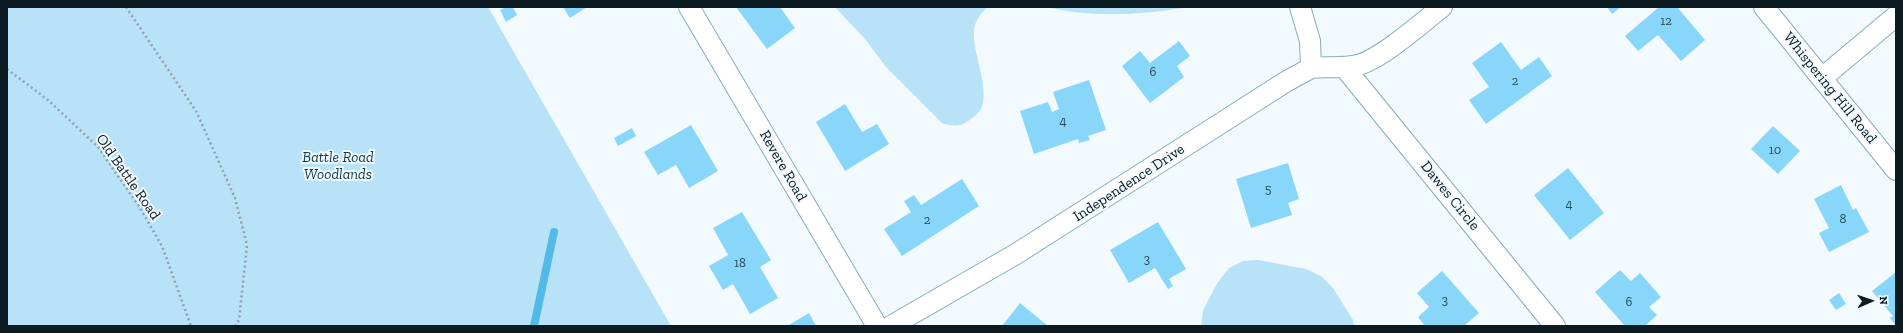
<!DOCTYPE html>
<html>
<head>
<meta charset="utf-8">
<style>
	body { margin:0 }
	#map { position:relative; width:1903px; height:333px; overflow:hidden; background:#f2fafe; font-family:"Zilla Slab",serif }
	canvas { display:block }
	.frame { position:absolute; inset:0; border:8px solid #0c1a22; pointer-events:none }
	.north { position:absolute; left:1851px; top:281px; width:40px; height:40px; -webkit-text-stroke:3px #f2fafe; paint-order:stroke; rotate:88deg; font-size:11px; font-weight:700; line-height:16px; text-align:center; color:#0c1a22 }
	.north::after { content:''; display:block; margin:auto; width:14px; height:18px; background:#0c1a22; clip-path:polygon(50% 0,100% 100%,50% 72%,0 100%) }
</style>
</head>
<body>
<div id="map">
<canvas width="1903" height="333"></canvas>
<div class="frame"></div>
<div class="north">N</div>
</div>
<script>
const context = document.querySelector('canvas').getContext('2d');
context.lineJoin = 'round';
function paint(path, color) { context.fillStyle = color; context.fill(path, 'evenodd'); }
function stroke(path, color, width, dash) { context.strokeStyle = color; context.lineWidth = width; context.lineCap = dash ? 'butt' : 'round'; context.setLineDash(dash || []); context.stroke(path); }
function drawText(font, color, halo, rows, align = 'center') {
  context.font = font + ' "Zilla Slab",serif'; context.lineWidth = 4; context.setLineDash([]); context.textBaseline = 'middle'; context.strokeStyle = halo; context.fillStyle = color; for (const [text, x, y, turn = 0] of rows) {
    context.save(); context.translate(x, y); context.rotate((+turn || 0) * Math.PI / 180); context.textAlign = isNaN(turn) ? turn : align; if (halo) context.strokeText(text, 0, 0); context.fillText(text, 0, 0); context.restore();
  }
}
paint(new Path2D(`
	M7 7H488L671 326H7Z
	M835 7H988C979 15 973 23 974 36 974 57 991 92 980 111 977 115 972 118 968 121 961 127 950 126 942 123L886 67 865 39Z
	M1046 7H1189C1142 15 1093 18 1046 7Z
	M1258 260 1306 269 1321 276 1333 288 1353 320 1354 326H1201L1203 310 1218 282 1229 268 1243 261Z`), '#b7e2f8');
stroke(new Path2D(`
	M534 326 554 232`), '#53bae8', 8);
paint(new Path2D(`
	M506 7H513L517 15 506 22 500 10Z
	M563 7H587L570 18Z
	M736 7H780L795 28 767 49Z
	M1607 7H1621L1612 14Z
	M1659 7H1677L1705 40 1681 61 1658 35 1638 51 1625 36Z
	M1179 41 1190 56 1177 66 1184 77 1150 103 1122 66 1140 51 1150 63Z
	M1501 42 1521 70 1539 57 1552 76 1486 124 1469 100 1489 87 1472 63Z
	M1089 80 1106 130 1088 136 1090 140 1079 143 1078 139 1034 154 1020 111 1048 102 1052 112 1059 109 1053 92Z
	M845 104 862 132 877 124 889 144 845 171 816 122Z
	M691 125 718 171 689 188 676 165 658 175 644 152Z
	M1773 126 1800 151 1778 174 1751 149Z
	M632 128 636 136 618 146 614 138Z
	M1288 163 1299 199 1288 203 1292 215 1251 228 1236 179Z
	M1568 168 1604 213 1570 240 1534 195Z
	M962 179 979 206 902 256 884 229 911 212 904 201 914 195 921 205Z
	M1841 185 1853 210 1856 208 1869 232 1829 252 1819 233 1829 228 1814 199Z
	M742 212 771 260 760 267 778 298 750 314 733 284 723 290 709 266 728 255 713 228Z
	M1158 222 1186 269 1169 279 1173 286 1168 289 1155 268 1129 283 1110 250Z
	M1620 270 1631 281 1640 273 1661 297 1649 307 1657 315 1645 326H1625L1595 292Z
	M1442 271 1479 313 1464 326H1425L1418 317 1429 307 1417 293Z
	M1896 272V326L1890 318 1893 316 1872 291Z
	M1839 293 1846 304 1836 310 1829 300Z
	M1020 303 1048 326H1002Z
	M809 313 816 326H787Z`), '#89d6fb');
const street = new Path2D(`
	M689 7 877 326
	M1764 7 1896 170
	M1344 67 1555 326
	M1311 68C1326 66 1342 69 1358 65 1381 59 1422 23 1442 7
	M1822 78 1896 16
	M891 326 1016 254 1287 81 1311 68 1310 41 1300 7`);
stroke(street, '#87acbf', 22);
stroke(new Path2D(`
	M126 7 196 111 235 198 247 245 239 320 235 326
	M7 69 48 100 98 147 140 208 162 246 191 326`), '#95a0a5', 2.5, [2, 3]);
stroke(street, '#fff', 20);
drawText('13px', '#2b4958', null, [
	["12",1666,21],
	["6",1153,72],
	["2",1515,81],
	["4",1063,121],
	["10",1775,150],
	["5",1268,189],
	["4",1569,204],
	["8",1843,219],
	["2",927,220],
	["3",1147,259],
	["18",740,263],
	["3",1445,300],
	["6",1629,302]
]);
drawText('15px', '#0c1a22', '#f2fafe', [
	["Whispering Hill Road",1830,88,51],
	["Revere Road",783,166,60],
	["Old Battle Road",128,177,55],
	["Independence Drive",1129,183,-33],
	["Dawes Circle",1450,196,51]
]);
drawText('italic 15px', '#0d3b4d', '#f2fafe', [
	["Battle Road",338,158],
	["Woodlands",338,175]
]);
</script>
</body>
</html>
